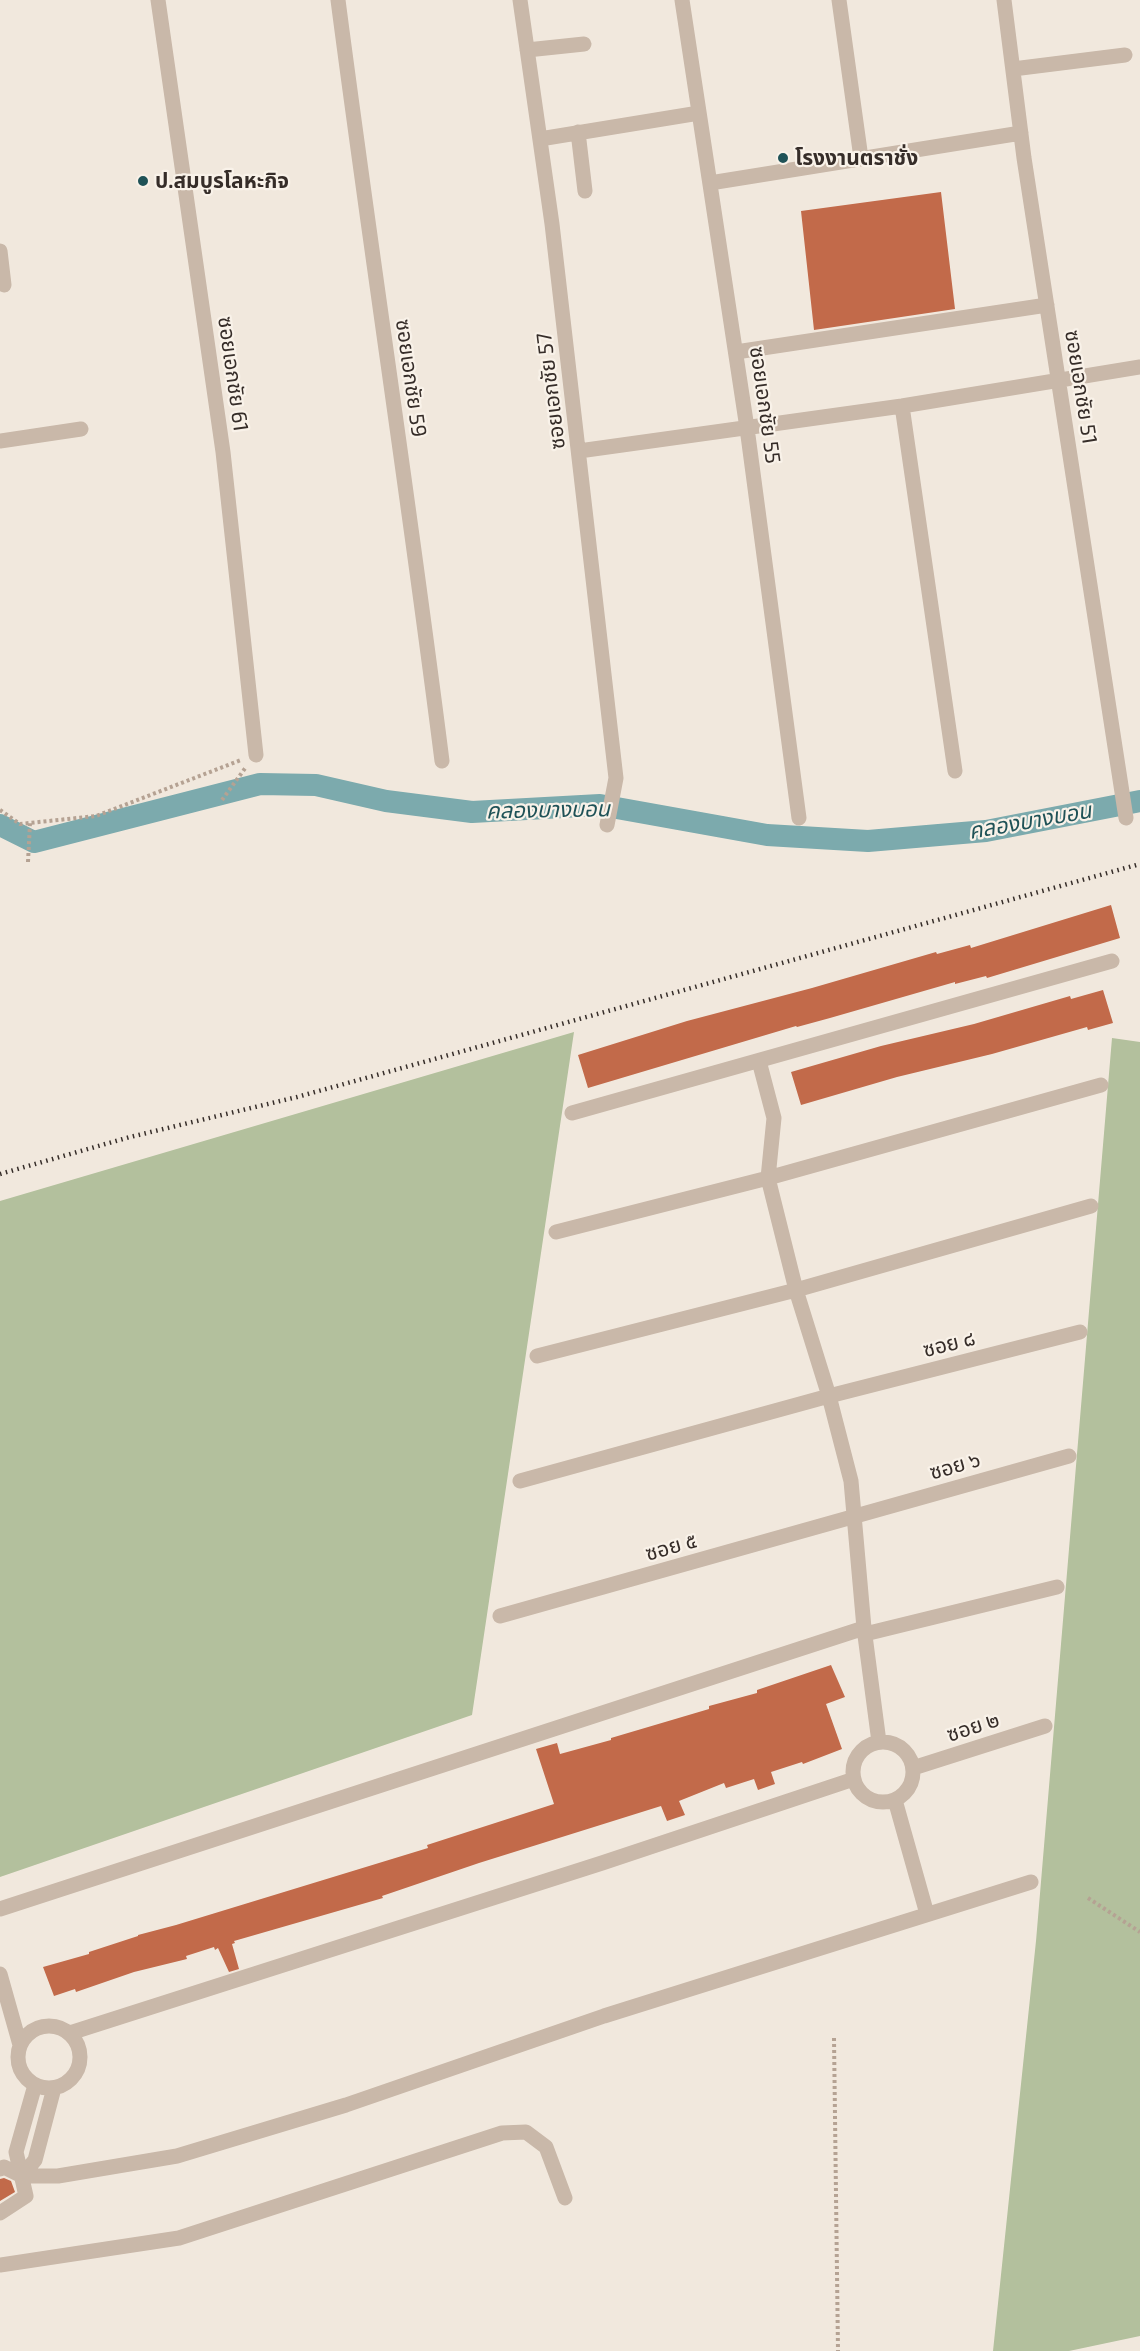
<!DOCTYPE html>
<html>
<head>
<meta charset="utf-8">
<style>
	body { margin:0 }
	canvas { display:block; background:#f1e8dd }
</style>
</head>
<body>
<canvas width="1140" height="2351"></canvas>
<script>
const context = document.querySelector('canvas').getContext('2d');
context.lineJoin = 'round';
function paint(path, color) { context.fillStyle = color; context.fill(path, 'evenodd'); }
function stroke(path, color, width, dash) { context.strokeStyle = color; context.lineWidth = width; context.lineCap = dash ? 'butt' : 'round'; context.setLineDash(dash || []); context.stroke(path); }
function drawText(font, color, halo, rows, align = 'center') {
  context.font = font + ' "Exo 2","Noto Sans Thai",sans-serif'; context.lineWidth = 4.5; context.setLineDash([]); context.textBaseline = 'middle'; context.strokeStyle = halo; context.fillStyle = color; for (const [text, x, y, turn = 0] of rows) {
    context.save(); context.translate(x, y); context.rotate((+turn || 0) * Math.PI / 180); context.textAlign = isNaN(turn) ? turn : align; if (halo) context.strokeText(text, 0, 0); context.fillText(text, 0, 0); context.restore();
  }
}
paint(new Path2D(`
	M574 1032 472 1715 0 1877V1201Z
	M1112 1038 1140 1042V2336L1069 2351H993L1036 1941Z`), '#b3c09d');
stroke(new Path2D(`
	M0 825 34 842 260 784 316 785 386 801 472 812 600 805 767 835 868 841 986 831 1140 801`), '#7caaad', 22);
paint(new Path2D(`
	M941 192 955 309 814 330 801 211Z
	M1111 905 1120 938 987 978 986 976 955 984V982L830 1018 797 1027 796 1026 588 1088 578 1055 687 1021 812 988 936 952 937 954 970 945 971 948Z
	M1103 990 1113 1023 1088 1030 1087 1027 992 1054 897 1077 801 1105 791 1072 881 1046 974 1024 1070 996 1071 999Z
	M831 1665 845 1697 826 1704 842 1749 803 1764 802 1762 771 1772 775 1784 758 1790 754 1779 726 1788 724 1783 679 1801 685 1815 667 1821 661 1806 479 1863 382 1896 383 1898 234 1941 235 1943 232 1944 239 1969 229 1972 218 1948 215 1950 214 1947 186 1956 187 1959 134 1972 76 1992 75 1989 54 1996 43 1967 89 1954V1952L138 1936V1935L176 1925 428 1848 427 1845 554 1804 536 1749 557 1743 560 1754 611 1740V1738L709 1709V1706L757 1693V1690Z
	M4 2178 11 2181 15 2192 0 2201V2179Z`), '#c26a4a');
stroke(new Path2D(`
	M222 800 246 767
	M0 810 20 824 96 816 241 760
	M28 862 30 823
	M1088 1898 1140 1932
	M834 2038 838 2351`), '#b5a293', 4, [3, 3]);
stroke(new Path2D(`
	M158 0 223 452 256 755
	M338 0C371 254 410 507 442 761
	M520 0 552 224 616 778 607 825
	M682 0 747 428 799 818
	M839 0 861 158
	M1004 0 1024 158 1126 818
	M527 50 584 44
	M1013 69 1125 55
	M578 132 585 191
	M540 139 699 113
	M710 183 1021 133
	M0 251 4 285
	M736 352 1047 305
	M902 406 955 771
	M0 441 81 429
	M579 451 902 406 1140 367
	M759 1061 774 1118 768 1178 796 1290 829 1396 851 1481 864 1628 879 1742
	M572 1113 1112 961
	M556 1232 768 1178 1101 1085
	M537 1356 796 1290 1091 1206
	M520 1481 829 1396 1080 1332
	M500 1616 1069 1456
	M865 1634 1057 1587
	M853 1772a30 30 0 1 1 60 0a30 30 0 1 1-60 0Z
	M913 1768 1045 1726
	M895 1800 927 1914
	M0 1909 864 1628
	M0 1974 20 2045
	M18 2057a31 31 0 1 1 62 0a31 31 0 1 1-62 0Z
	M70 2033 602 1863 854 1779
	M0 2169 4 2167 22 2176H58L177 2156 346 2105 604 2016 1031 1882
	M22 2176 35 2160 54 2088
	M0 2213 26 2196 16 2152 35 2085
	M0 2265 179 2238 502 2133 526 2132 546 2147 565 2198`), '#c9b8a9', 15);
stroke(new Path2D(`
	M0 1174 130 1137 297 1097 1140 864`), '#362d29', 4.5, [1.5, 4.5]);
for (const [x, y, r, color] of [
	[783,158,6,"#1f5257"],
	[143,181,6,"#1f5257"]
]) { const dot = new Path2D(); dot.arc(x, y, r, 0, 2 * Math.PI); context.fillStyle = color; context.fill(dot); stroke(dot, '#f9f2e9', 2); }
drawText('bold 21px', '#362d29', '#f9f2e9', [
	["โรงงานตราชั่ง",795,158],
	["ป.สมบูรโลหะกิจ",155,181]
], 'left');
drawText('21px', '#362d29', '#f9f2e9', [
	["ซอยเอกชัย 61",233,374,82],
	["ซอยเอกชัย 59",411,378,82],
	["ซอยเอกชัย 51",1081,387,81],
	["ซอยเอกชัย 57",551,391,-97],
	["ซอยเอกชัย 55",765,405,82],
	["ซอย ๘",949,1344,-14],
	["ซอย ๖",955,1466,-16],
	["ซอย ๕",671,1547,-16],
	["ซอย ๒",973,1727,-18]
]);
drawText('italic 22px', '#1f5257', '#f9f2e9', [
	["คลองบางบอน",548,810,-1],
	["คลองบางบอน",1030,821,-10]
]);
</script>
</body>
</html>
